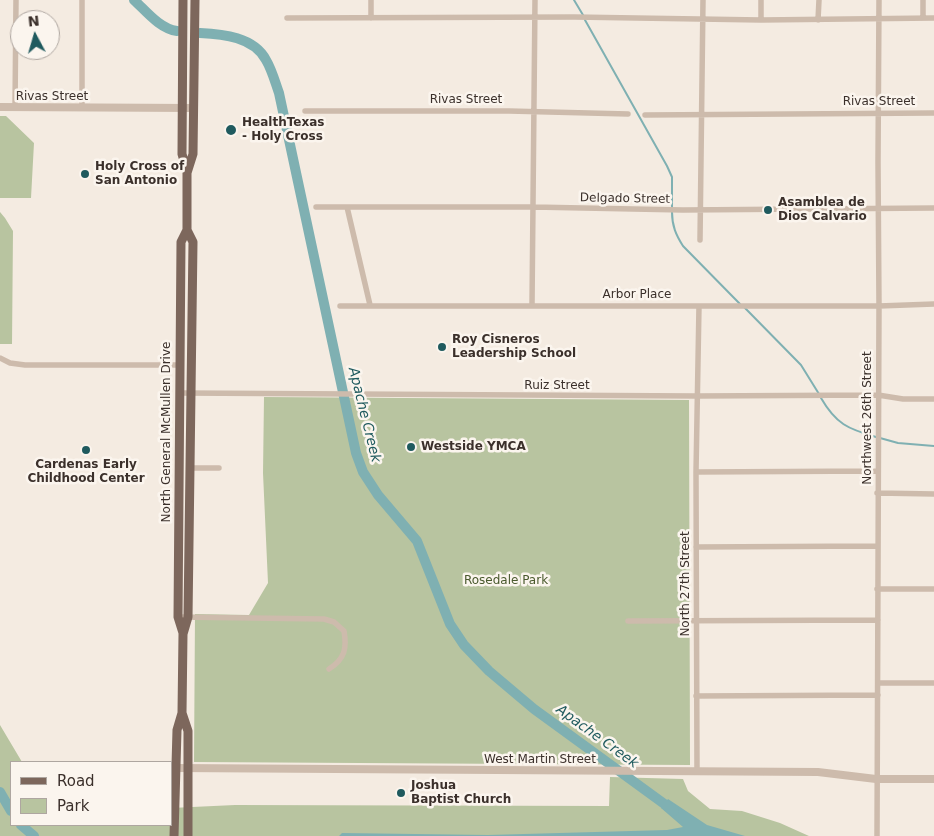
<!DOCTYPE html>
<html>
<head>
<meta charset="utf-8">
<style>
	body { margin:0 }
	#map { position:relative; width:934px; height:836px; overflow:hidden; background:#f4ebe1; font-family:"DejaVu Sans",sans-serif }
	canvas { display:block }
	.legend { position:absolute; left:10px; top:761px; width:162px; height:65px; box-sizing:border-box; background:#fbf5ee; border:1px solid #aea6a0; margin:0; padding:6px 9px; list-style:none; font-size:15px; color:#3b302b }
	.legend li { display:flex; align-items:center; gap:10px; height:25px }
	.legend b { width:25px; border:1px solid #aea6a0 }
	.north { position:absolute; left:10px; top:10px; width:50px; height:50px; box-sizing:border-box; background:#fbf5ee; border:1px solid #aea6a0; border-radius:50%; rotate:354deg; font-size:14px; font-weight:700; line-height:20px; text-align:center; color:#3b302b }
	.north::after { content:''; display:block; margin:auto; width:18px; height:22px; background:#1f5a5e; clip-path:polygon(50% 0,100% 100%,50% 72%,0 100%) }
</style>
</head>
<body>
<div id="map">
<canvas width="934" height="836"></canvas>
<ul class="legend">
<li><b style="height:6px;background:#7d675c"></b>Road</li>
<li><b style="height:14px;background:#b8c4a0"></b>Park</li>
</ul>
<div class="north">N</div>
</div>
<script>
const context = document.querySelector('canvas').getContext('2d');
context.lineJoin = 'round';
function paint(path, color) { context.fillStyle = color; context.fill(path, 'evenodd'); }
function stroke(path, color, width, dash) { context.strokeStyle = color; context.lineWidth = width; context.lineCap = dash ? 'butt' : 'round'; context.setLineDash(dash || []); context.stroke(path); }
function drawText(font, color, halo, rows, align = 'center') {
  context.font = font + ' "DejaVu Sans",sans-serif'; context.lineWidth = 5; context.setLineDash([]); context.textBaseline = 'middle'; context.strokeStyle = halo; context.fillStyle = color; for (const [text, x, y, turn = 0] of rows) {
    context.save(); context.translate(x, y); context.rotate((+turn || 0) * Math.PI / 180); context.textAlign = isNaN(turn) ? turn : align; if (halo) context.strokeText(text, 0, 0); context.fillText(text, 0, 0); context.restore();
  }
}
paint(new Path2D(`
	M0 116H6L34 143 31 198H0Z
	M0 212 5 218 13 231 12 344H0Z
	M264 397 689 400 690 765 194 762 195 614 249 615 268 583 263 473Z
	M0 725 22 762H11V825H171V808L235 805 609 806 610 777 683 779 688 791 710 809 742 811 780 823 809 836H0Z`), '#b8c4a0');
paint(new Path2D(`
	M668 799 707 825 745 836H339L342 833 488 835 667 830 683 827 661 808Z`), '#7fb0b2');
stroke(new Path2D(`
	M574 0 583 15
	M585 20 667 166 672 177V207
	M672 212C672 226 676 235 683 246L740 304
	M744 307 801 365 819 394
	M821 398C836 424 848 429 876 437
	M880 438 898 443 934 446`), '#7fb0b2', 2);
stroke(new Path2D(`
	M134 0C146 11 160 29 177 31
	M200 33C223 34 254 37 266 60 272 70 275 82 279 93L356 453 363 472 378 495 417 541 450 624 464 645 489 671 534 709 674 811
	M0 792 11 811
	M21 825 34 836`), '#7fb0b2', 10);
stroke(new Path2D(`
	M923 0V18
	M287 18 574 17 761 20 934 18
	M371 18V0
	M761 20V0
	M818 20 819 0
	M15 108 16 0
	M82 108V0
	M305 111H509L628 114
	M645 115 934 113
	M316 207H533L683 210 934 208
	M347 207 370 305
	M700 240 703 0
	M532 305 535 0
	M340 306H879L934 304
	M0 358 10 363 25 365H180
	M179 393 697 396 878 395 903 399H934
	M191 468H219
	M696 472 878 471
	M877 493 934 494
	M696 547 877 546
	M877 589H934
	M178 617 324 619 334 622 344 631C347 648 345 659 329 669
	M628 621 878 620
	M878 683H934
	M696 696 878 695
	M697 772 696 472 699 306
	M877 836 879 306 878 162 879 0`), '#cdbbac', 5.5);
stroke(new Path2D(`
	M0 107 193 108
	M175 768 818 772 876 779H934`), '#cdbbac', 8);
stroke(new Path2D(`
	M183 0 182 154 187 171
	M183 633 178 617 181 242 187 230
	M182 713 188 731V836
	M174 836 177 730 182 713 183 634 188 617 193 242 187 230V173L193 154 195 0`), '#7d675c', 9);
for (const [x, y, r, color] of [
	[231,130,6,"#1f5a5e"],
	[85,174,5,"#1f5a5e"],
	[768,210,5,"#1f5a5e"],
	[442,347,5,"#1f5a5e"],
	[411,447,5,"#1f5a5e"],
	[86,450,5,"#1f5a5e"],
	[401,793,5,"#1f5a5e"]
]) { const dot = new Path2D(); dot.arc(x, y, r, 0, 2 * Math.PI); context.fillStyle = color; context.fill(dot); stroke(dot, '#fbf5ee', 2); }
drawText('12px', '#3b302b', '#fbf5ee', [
	["Rivas Street",52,97],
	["Rivas Street",466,100],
	["Rivas Street",879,102],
	["Delgado Street",625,199,1],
	["Arbor Place",637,295],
	["Ruiz Street",557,386],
	["Northwest 26th Street",868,418,-90],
	["North General McMullen Drive",167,432,-90],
	["North 27th Street",686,584,-90],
	["West Martin Street",540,760]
]);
drawText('bold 12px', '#3b302b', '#fbf5ee', [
	["HealthTexas",242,123],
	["- Holy Cross",242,137],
	["Holy Cross of",95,167],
	["San Antonio",95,181],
	["Asamblea de",778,203],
	["Dios Calvario",778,217],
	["Roy Cisneros",452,340],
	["Leadership School",452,354],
	["Westside YMCA",421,447],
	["Cardenas Early",86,465,"center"],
	["Childhood Center",86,479,"center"],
	["Joshua",411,786],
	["Baptist Church",411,800]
], 'left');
drawText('12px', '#4a5a2e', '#fbf5ee', [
	["Rosedale Park",506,581]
]);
drawText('italic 14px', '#1f5a5e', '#fbf5ee', [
	["Apache Creek",364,415,76],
	["Apache Creek",597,737,36]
]);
</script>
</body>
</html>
